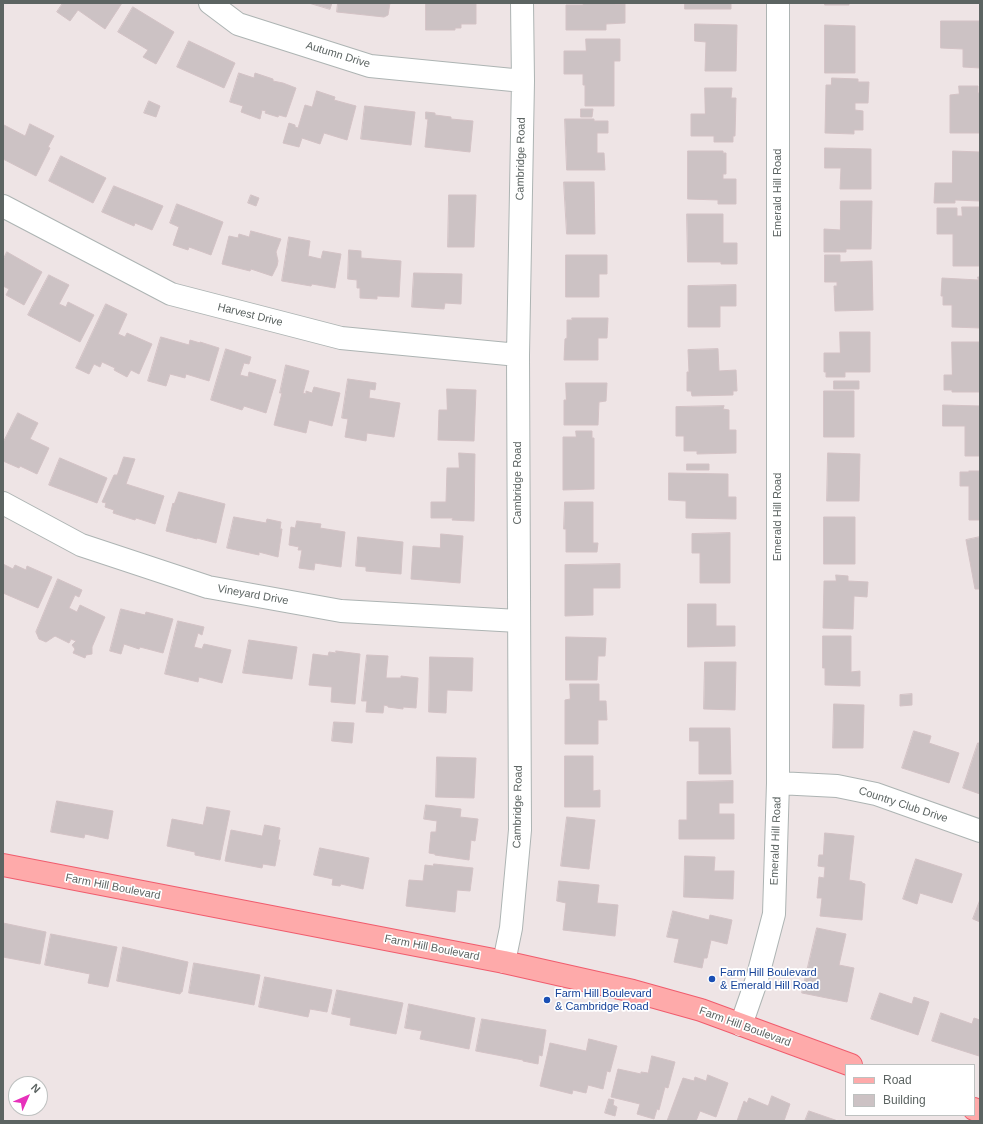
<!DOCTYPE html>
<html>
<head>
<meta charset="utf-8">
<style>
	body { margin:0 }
	#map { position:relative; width:983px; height:1124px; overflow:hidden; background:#eee4e5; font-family:Arial,sans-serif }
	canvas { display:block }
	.frame { position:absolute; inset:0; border:4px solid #5c6462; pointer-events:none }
	.legend { position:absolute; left:845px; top:1064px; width:130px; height:52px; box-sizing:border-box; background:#fff; border:1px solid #bec1c0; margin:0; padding:5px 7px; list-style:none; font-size:12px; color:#5c6462 }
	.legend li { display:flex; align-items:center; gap:8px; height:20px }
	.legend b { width:20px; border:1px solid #bec1c0 }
	.north { position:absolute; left:8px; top:1076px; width:40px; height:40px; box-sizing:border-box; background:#fff; border:1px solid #bec1c0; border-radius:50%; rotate:45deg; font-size:11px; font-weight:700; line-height:16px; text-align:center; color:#5c6462 }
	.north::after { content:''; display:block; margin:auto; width:14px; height:18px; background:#e731bb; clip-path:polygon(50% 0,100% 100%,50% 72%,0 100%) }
</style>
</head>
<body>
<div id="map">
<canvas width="983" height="1124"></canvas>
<div class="frame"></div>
<ul class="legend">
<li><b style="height:5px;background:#feaaaa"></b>Road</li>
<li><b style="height:11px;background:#ccc2c4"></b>Building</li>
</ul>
<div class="north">N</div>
</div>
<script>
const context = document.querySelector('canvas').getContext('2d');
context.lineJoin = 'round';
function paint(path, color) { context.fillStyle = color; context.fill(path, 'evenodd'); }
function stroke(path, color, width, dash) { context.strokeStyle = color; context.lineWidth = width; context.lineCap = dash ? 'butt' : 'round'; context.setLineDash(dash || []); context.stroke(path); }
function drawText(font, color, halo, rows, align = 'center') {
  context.font = font + ' Arial,sans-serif'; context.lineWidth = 3.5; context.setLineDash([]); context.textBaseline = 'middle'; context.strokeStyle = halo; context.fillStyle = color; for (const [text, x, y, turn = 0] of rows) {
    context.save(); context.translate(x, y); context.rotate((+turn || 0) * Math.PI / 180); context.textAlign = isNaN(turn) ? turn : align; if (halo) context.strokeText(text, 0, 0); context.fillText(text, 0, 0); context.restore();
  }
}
const building = new Path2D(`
	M63 3H122L105 29 78 10 70 21 57 12Z
	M309 3H332L330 9Z
	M338 3H390L388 15 384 17 337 12Z
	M426 3H476V24H461V28H455V30H426Z
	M583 3H615V4H625V23L606 24V30H566V5H583Z
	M685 3H731V9H685Z
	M825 3H873H849V5H825Z
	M133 7 174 32 156 64 143 57 148 50 118 32Z
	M941 21H980V68L963 67V49L941 48Z
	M695 24 737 25 736 71H705L706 42 695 41Z
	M825 25 855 26V73H825Z
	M586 39H620V61H614V106H585V85H583V74H564V51H586Z
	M189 41 235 63 224 88 177 67Z
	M239 73 254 78 255 73 273 79V81L283 83 296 88 286 117 279 115 278 117 265 113 266 111 262 110 260 119 241 112 243 106 230 102Z
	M832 78 858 79V82H869L868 103H855V110L863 111V130H854V134L825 133 826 85H831Z
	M959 86H978V93H980V133H950V95L959 94Z
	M705 88H732L731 98H736L735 136H733V142H714V136H691V114H705Z
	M317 91 335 97 334 100 356 106 347 140 324 133 320 144 302 138 299 147 283 143 289 123 295 125V127L298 128 305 105 312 107Z
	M149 101 160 106 156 117 144 113Z
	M365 106 415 112 411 145 361 139Z
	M581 109H593L592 117H581Z
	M426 112 435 113V115L451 117V119L473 121 470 152 425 147 428 119H426Z
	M565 119H594V121H608V133H597V153H604L605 170H567Z
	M30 124 54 136 48 147 50 148 36 176 3 159V128L4 125 25 136Z
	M825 148 871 149V189H840L841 168H825Z
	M688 151H723V153H726V174H723V179H736V204H718V200L688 199Z
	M953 151 980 152V201L955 200V203H934L935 183H952Z
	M61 156 106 178 93 203 49 181Z
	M564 182H594L595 234H567Z
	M114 186 163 206 152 230 135 223 134 226 102 212Z
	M251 195 259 198 256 206 248 203Z
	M449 195H476L474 247H448Z
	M841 201H872L871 249H846V252H824V229L840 230Z
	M177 204 223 222 211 255 189 247 188 250 173 245 179 227 170 223Z
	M962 207H980V266H953V234H937V208H957V216H962Z
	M687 214H723V243H737V264H721V262H688Z
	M251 231 281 239 276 252 278 261 277 266 272 276 251 269 250 271 222 264 229 236 238 238 239 234 249 237Z
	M289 237 310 241 308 256 321 259 323 251 341 254 335 288 312 284 311 286 282 281Z
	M349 250 361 251V258L401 261 399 297 377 296V299L360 298V288H357V280L348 279Z
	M7 252 42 272 24 305 6 295 9 289 3 286V260Z
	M566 255H607V274H599V297H566Z
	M825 255H840V262L872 261 873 310 835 311 834 286H837V282H825Z
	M414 273 462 274 461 304 445 303 444 309 412 307Z
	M49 275 69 285 59 304 66 307 68 302 94 315 80 342 28 315Z
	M978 277H980V328L952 327V305H943V296H941L942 278 978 280Z
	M736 285V306H720V327H688V286Z
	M106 304 127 314 118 334 125 337 127 333 152 344 139 374 131 370 127 377 114 370 115 368 102 362 100 367 94 364 89 374 76 368Z
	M572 318H608L607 338H598V360H564L565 339 567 338V320H572Z
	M840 332H870V372H845V377H826V372H824V353H840Z
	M161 337 189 345 190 340 200 343V342L219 348 209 381 186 374 185 378 170 374 166 386 148 381Z
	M952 342H980V392H952V390H944V375H952Z
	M226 349 251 357 249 364 244 363 240 375 248 377 249 372 276 380 266 413 244 406 242 410 211 400Z
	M718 349 719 371 736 370 737 391H733V395L692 396 691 391H687V372H689L688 350Z
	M286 365 309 371 303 393 306 394V391L312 393 314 387 340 393 332 426 309 420 306 433 274 425 282 393H280Z
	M348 379 376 383 375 390 370 389 369 398 400 403 394 437 367 433 366 441 345 437 348 419 342 418Z
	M834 381H859V389H834Z
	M566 383H607L606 401 599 402 598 425H564V400H566Z
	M447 389 476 390 474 441 438 440 439 410H447Z
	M824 391H854V437H824Z
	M943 405 980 406V456H965V426H943Z
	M724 406 723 409 729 410V430H736V453L697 454V451H684V436H676V407Z
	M18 413 38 423 30 439 49 448 37 474 20 466 19 468 3 461V443Z
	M576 431H592V438H594V489L563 490V437H576Z
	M459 453 475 454 474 521 452 520 453 518H431V502H446L447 468H459Z
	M828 453 860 454 859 501H827Z
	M124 457 135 459 126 484 164 496 155 524 136 518 135 520 113 513 114 510 105 507 106 503 102 502 114 475H117Z
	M60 458 107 478 97 503 49 485Z
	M687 464H709V470H687Z
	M969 471H980V520H969V486H960V472H969Z
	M669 473 728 474V497H736V519L686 518V501L669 500Z
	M179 492 225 504 216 543 197 538V539L166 531 173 503 174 504Z
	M565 502H593V543H598L597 552H566V529H564Z
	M234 517 266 523 267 519 281 522 280 529H282L278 557 259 552V555L227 548Z
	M824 517H855V564H824Z
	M297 521 321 524 320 528 345 532 341 567 315 563 314 570 299 568 302 550H298L299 547 289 545 291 527 295 528Z
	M730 533V583H700V553H692V534Z
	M441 534 463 536 460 583 411 579 413 546 440 548Z
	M358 537 403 542 401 574 366 571V567L356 566Z
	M980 537V589H975L966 540Z
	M3 564 13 569 15 565 26 570 27 566 52 577 38 608 3 593Z
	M620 564V588H593V615L565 616V565Z
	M836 575 848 576V581L868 582 867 597 854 596 853 629 823 628 824 581H836Z
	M58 579 82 590 79 597 75 595 69 608 77 612 80 605 105 617 92 647V654L86 655 85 658 73 653 75 649 72 645 76 641 71 639 69 643 55 636 46 642 39 639 36 632Z
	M688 604H716V626H735V646L688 647Z
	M121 609 145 615 146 612 173 619 163 653 140 647 139 649 124 644 121 654 110 651Z
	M178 621 204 627 202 635 198 633 194 647 202 649 204 644 231 650 222 683 199 677 198 682 165 674Z
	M823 636H851V672L860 671V686L825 685V668H823Z
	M566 637 606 638 605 656H598L597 680H566Z
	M249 640 297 647 292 679 243 673Z
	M336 651 360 654 355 704 331 702 332 687 309 685 313 654 328 656 329 652 336 653Z
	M367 655 388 656 386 678H401V676L418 678 416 708 403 707V709L388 707V706L384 705 383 713 366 712 367 701H362Z
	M430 657 473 658 472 691 447 690 446 713 429 712Z
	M705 662H736L735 710 704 709Z
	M570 684H599V701H606L607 720H598V744H565V700L570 699Z
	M912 694V705L900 706V695Z
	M834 704 864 705 863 748H833Z
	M334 722 354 723 352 743 332 741Z
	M690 728H730L731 774H699V741H690Z
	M914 731 931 736 929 743 959 753 949 783 902 768Z
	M978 743H980V794L963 788Z
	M565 756H593V791L600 790V807H565Z
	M437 757 476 758 474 798 436 797Z
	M733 781V803H719V814H734V839H679V820H687V782Z
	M57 801 113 811 108 839 85 834 84 838 51 832Z
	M426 805 461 809 460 817 478 819 475 841 471 840 469 860 435 855V854L429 853 431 832H436L437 821 424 819Z
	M207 807 230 811 220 860 195 855V852L167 846 172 819 203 825Z
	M567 817 595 820 589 869 561 866Z
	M265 825 280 828 278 840H280L275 866 263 864 262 868 225 861 231 830 262 836Z
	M825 833 854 836 849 880 862 882V883L865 884 862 920 820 916 822 898H817L819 877 824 878 825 867 818 866 819 855H823Z
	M320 848 369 858 363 889 341 884 340 886 332 885 333 879 314 875Z
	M685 856 715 857 714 871H734L733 899 684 897Z
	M916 859 962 874 952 903 920 893 917 904 903 899Z
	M434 864 473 868 470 891 457 890 455 912 406 906 409 880 423 881 425 865 433 866Z
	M559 881 599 885 597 903 618 905 615 936 563 930 566 903 557 901Z
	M980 900V922L973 919Z
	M673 911 709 920 710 915 732 920 727 944 711 940 707 958H704L702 968 674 962 679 939 667 937Z
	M3 923 46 932 40 964 3 957Z
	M817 928 846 934 839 965 854 968 847 1002 802 993Z
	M51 934 117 947 108 987 88 983 90 974 45 965Z
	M123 947 188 962 182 992H181L180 994 117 981Z
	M194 963 260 975 254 1005 189 993Z
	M265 977 332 990 327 1012 310 1009 308 1017 259 1007Z
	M337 990 403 1003 396 1034 350 1025 351 1018 332 1014Z
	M880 993 912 1004 914 997 929 1002 918 1035 871 1019Z
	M409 1004 475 1018 469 1049 420 1039 422 1031 405 1028Z
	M941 1013 972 1024 974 1018 980 1020 979 1056 932 1041Z
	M482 1019 546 1030 542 1056 539 1055 538 1064 523 1061V1060L476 1051Z
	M589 1039 617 1046 610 1072 607 1071 603 1089 588 1085 586 1093 573 1090 572 1094 540 1086 550 1043 586 1051Z
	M652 1056 675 1062 668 1088 665 1087 659 1110 657 1109 654 1119 637 1114 640 1104 611 1097 618 1069 641 1074V1072L648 1073Z
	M708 1075 728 1083 716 1117 700 1111 696 1121H667L683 1078 694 1081 695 1077 706 1081Z
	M772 1096 790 1104 784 1121H737L744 1101 747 1103 749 1098 768 1106Z
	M609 1099 614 1100 613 1105 617 1107 615 1116 605 1113Z
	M809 1111 838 1121H805Z`);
paint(building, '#ccc2c4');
stroke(building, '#d3c2c5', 1);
const minor = new Path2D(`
	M210 3 238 24 370 66 523 81
	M3 206 171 294 341 338 518 355
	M3 503 81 545 208 587 341 611 518 621
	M778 783 837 786 876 794 980 831
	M504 962 511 928 520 830 518 355 523 81 522 3
	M741 1025 757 979 774 914 778 783V3`);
const major = new Path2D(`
	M3 865 504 962 633 991 701 1010 851 1065
	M974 1109 980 1112`);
stroke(minor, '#adb4b3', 24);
stroke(major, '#f05c6d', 24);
stroke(minor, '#fff', 22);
stroke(major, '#feaaaa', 22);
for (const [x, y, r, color] of [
	[712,979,4,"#1a4fb4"],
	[547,1000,4,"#1a4fb4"]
]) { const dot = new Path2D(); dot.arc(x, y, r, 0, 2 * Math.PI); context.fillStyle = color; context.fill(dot); stroke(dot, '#fff', 1.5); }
drawText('11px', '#5c6462', '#fff', [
	["Autumn Drive",338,55,17],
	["Cambridge Road",521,159,-89],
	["Emerald Hill Road",778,193,-90],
	["Harvest Drive",250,315,14],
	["Cambridge Road",518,483,-90],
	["Emerald Hill Road",778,517,-90],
	["Vineyard Drive",253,595,10],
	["Country Club Drive",903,805,18],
	["Cambridge Road",518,807,-89],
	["Emerald Hill Road",776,841,-88],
	["Farm Hill Boulevard",113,887,11],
	["Farm Hill Boulevard",432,948,11],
	["Farm Hill Boulevard",745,1027,20]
]);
drawText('11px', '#164399', '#fff', [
	["Farm Hill Boulevard",720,973],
	["& Emerald Hill Road",720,986],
	["Farm Hill Boulevard",555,994],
	["& Cambridge Road",555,1007]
], 'left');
</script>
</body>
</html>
